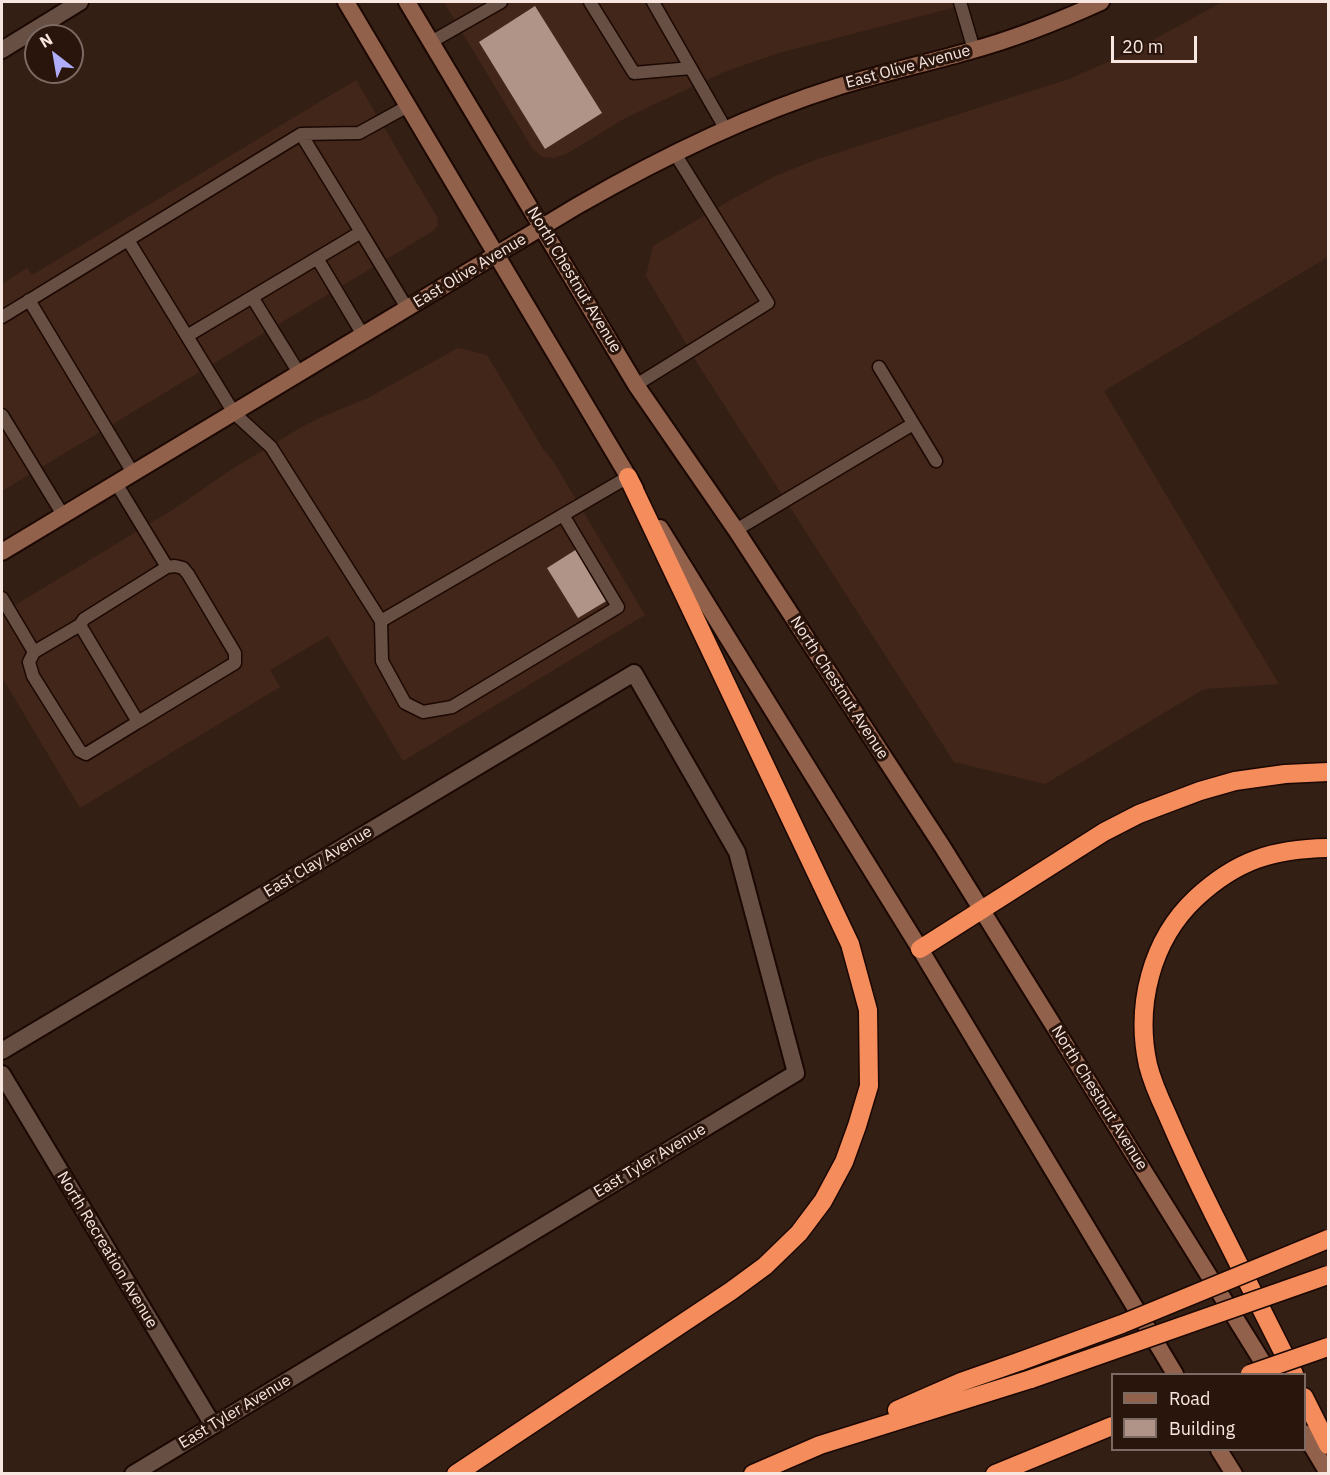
<!DOCTYPE html>
<html>
<head>
<meta charset="utf-8">
<style>
	body { margin:0 }
	#map { position:relative; width:1330px; height:1475px; overflow:hidden; background:#341f15; font-family:"IBM Plex Sans",sans-serif }
	canvas { display:block }
	.frame { position:absolute; inset:0; border:3px solid #f7e7e0; pointer-events:none }
	.legend { position:absolute; left:1111px; top:1373px; width:195px; height:78px; box-sizing:border-box; background:#2a150c; border:2px solid #7c6961; margin:0; padding:8px 10px; list-style:none; font-size:18px; color:#f7e7e0 }
	.legend li { display:flex; align-items:center; gap:12px; height:30px }
	.legend b { width:30px; border:2px solid #7c6961 }
	.north { position:absolute; left:24px; top:24px; width:60px; height:60px; box-sizing:border-box; background:#2a150c; border:2px solid #7c6961; border-radius:50%; rotate:329deg; font-size:16px; font-weight:700; line-height:24px; text-align:center; color:#f7e7e0 }
	.north::after { content:''; display:block; margin:auto; width:21px; height:27px; background:#b0aefa; clip-path:polygon(50% 0,100% 100%,50% 72%,0 100%) }
	.scale { position:absolute; left:1111px; top:36px; width:86px; height:27px; box-sizing:border-box; border:3px solid #f7e7e0; border-top:0; padding-left:8px; font-size:18px; line-height:21px; white-space:nowrap; color:#f7e7e0; -webkit-text-stroke:4px #2a150c; paint-order:stroke }
</style>
</head>
<body>
<div id="map">
<canvas width="1330" height="1475"></canvas>
<div class="frame"></div>
<ul class="legend">
<li><b style="height:8px;background:#92614b"></b>Road</li>
<li><b style="height:16px;background:#b19488"></b>Building</li>
</ul>
<div class="north">N</div>
<div class="scale">20 m</div>
</div>
<script>
const context = document.querySelector('canvas').getContext('2d');
context.lineJoin = 'round';
function paint(path, color) { context.fillStyle = color; context.fill(path, 'evenodd'); }
function stroke(path, color, width, dash) { context.strokeStyle = color; context.lineWidth = width; context.lineCap = dash ? 'butt' : 'round'; context.setLineDash(dash || []); context.stroke(path); }
function drawText(font, color, halo, rows, align = 'center') {
  context.font = font + ' "IBM Plex Sans",sans-serif'; context.lineWidth = 6; context.setLineDash([]); context.textBaseline = 'middle'; context.strokeStyle = halo; context.fillStyle = color; for (const [text, x, y, turn = 0] of rows) {
    context.save(); context.translate(x, y); context.rotate((+turn || 0) * Math.PI / 180); context.textAlign = isNaN(turn) ? turn : align; if (halo) context.strokeText(text, 0, 0); context.fillText(text, 0, 0); context.restore();
  }
}
paint(new Path2D(`
	M444 2H975L779 53 724 72 627 117 568 153 554 158 542 157 532 148Z
	M1222 2H1327L1328 3V257L1104 391 1279 684 1204 689 1045 784 954 762 701 369 646 276 653 246 729 201 773 177 815 160 1069 79 1135 50Z
	M356 80 437 217 438 225 433 231 2 491V284L27 268 32 275Z
	M458 348 487 355 543 449 553 461 645 615 403 761 328 636 270 670 280 687 80 808 2 677V613L174 509 229 471 300 428 317 419 368 398Z`), '#422619');
paint(new Path2D(`
	M535 6 602 113 545 149 479 42Z
	M577 549 608 600 578 618 547 568Z`), '#b19488');
const service = new Path2D(`
	M590 2 634 73 691 68
	M653 2 725 128
	M960 2 974 50
	M431 42 501 2
	M361 232 407 308
	M128 240 234 413 271 447 381 621 628 477
	M317 258 363 335
	M252 297 299 373
	M29 300 133 473
	M2 317 301 134 359 133 408 106
	M187 336 361 232 301 134
	M879 367 936 461
	M636 385 768 303 674 152
	M2 415 63 515
	M116 483 167 567
	M736 530 913 424
	M175 566 183 568 188 574 235 653V663L138 722 80 625 84 619 167 567Z
	M2 598 34 652 29 662 33 676 80 751 86 754 138 722
	M381 621 382 661 405 703 423 712 452 707 618 607 563 515
	M34 652 80 625`);
const minor = new Path2D(`
	M2 50 80 2
	M2 1051 634 673 737 852 796 1073 133 1474
	M2 1074 213 1425`);
const secondary = new Path2D(`
	M346 2 635 488
	M407 2 636 385 736 530 942 846 1270 1374
	M660 528 920 949 1175 1374
	M2 552 577 206C660 158 745 116 837 87 882 73 928 63 973 50 1017 38 1059 21 1101 2
	M1304 1433 1328 1473
	M1219 1450 1234 1474`);
const motorway = new Path2D(`
	M920 949 1104 832 1139 814 1200 791 1235 781 1285 774 1328 772
	M1294 1374C1267 1321 1241 1268 1214 1215 1197 1181 1181 1147 1166 1112 1159 1097 1152 1081 1148 1065 1135 1006 1151 940 1196 898 1237 860 1273 849 1328 848
	M1304 1397 1328 1445
	M897 1410 961 1382 1021 1361
	M456 1474 731 1291 765 1266 799 1233 823 1201 844 1162 857 1126 869 1086 868 1010 850 944 628 477
	M753 1474 820 1445 1031 1379
	M995 1474 1112 1426`);
stroke(service, '#1b0802', 15);
stroke(minor, '#1b0802', 20);
stroke(secondary, '#1b0802', 20);
stroke(motorway, '#1b0802', 21);
stroke(service, '#684f44', 12);
stroke(minor, '#684f44', 16);
stroke(secondary, '#92614b', 16);
stroke(motorway, '#f58c5b', 18);
const motorwayBridge = new Path2D(`
	M1021 1361 1122 1324 1328 1239
	M1250 1374 1328 1347
	M1031 1379 1328 1275`);
stroke(motorwayBridge, '#1b0802', 21, []);
stroke(motorwayBridge, '#f58c5b', 18);
drawText('16px', '#f7e7e0', '#2a150c', [
	["East Olive Avenue",908,67,-15],
	["East Olive Avenue",470,271,-31],
	["North Chestnut Avenue",574,280,59],
	["North Chestnut Avenue",839,688,57],
	["East Clay Avenue",318,862,-31],
	["North Chestnut Avenue",1099,1098,58],
	["East Tyler Avenue",650,1161,-31],
	["North Recreation Avenue",107,1250,59],
	["East Tyler Avenue",235,1412,-31]
]);
</script>
</body>
</html>
